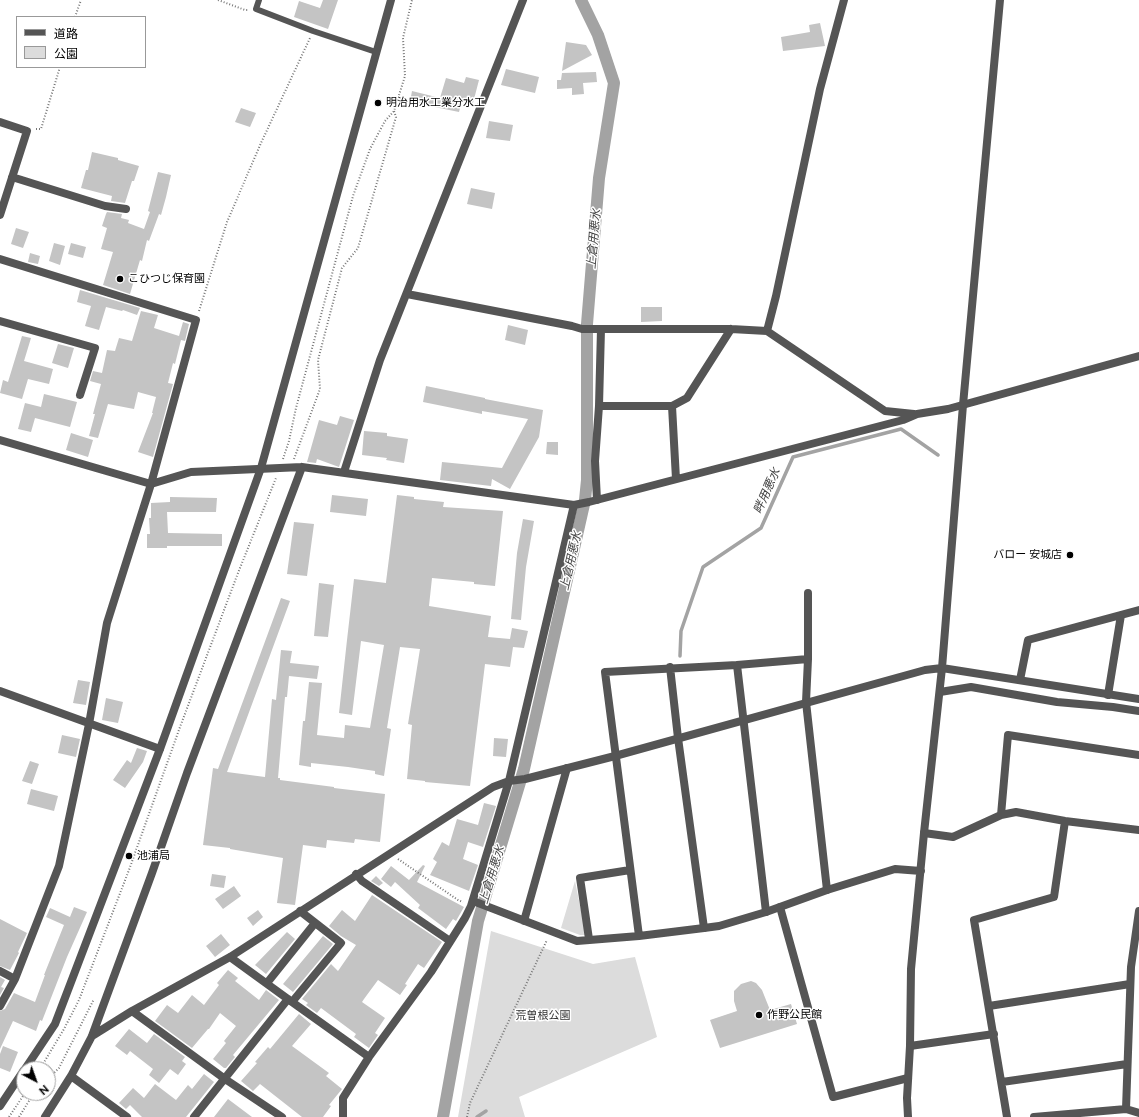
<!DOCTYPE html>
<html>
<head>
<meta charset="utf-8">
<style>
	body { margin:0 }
	#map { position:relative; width:1139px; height:1117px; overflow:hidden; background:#fff; font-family:Raleway,"Noto Sans JP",sans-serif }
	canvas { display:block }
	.legend { position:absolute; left:16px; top:16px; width:130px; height:52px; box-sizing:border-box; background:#fff; border:1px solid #999; margin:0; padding:5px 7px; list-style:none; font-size:12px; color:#000 }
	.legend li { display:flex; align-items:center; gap:8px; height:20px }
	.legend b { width:20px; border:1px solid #999 }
	.north { position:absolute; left:16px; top:1061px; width:40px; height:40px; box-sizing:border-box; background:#fff; border:1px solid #999; border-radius:50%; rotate:139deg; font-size:11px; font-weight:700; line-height:16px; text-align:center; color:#000 }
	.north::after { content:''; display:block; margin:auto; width:14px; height:18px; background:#000; clip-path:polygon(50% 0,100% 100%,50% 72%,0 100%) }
</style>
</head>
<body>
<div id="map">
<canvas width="1139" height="1117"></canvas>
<ul class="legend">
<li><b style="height:5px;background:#555"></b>道路</li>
<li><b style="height:11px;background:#dcdcdc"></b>公園</li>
</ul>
<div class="north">N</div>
</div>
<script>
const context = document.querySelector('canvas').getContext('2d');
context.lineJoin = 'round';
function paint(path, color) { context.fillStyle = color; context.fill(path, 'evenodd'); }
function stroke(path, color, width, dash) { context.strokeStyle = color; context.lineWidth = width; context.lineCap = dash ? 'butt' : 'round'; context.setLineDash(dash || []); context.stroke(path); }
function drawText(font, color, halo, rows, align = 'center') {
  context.font = font + ' Raleway,"Noto Sans JP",sans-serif'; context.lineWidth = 3; context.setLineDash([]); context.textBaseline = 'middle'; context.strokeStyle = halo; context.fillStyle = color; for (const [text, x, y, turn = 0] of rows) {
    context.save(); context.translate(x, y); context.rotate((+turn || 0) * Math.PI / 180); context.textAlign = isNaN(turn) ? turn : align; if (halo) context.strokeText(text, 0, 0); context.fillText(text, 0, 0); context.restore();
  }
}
paint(new Path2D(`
	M575 881 586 935H580L561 928Z
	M491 931 593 964 635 957 657 1037 519 1097 525 1117H458Z`), '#dcdcdc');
stroke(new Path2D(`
	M680 656 681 631 703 567 761 528 793 457 901 429 938 455
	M477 1117 486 1111`), '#a3a3a3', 3.5);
stroke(new Path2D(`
	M443 1117 478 921 524 769 585 500 587 480V324L599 178 614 83 598 35 581 0`), '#a3a3a3', 12);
paint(new Path2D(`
	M323 0H338L328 29 294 17 299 1 320 8Z
	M820 23 825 46 783 51 781 37 810 32 809 25Z
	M566 42 586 45 592 55 562 71Z
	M506 69 539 77 535 93 501 85Z
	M596 72 597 82 583 83 584 94 572 95V88L557 89V80H561L562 73Z
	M466 77 479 80 473 103 462 100 459 112 410 102 412 91 440 98 446 78 464 83Z
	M241 108 256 113 250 127 235 122Z
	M489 121 513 125 510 141 486 138Z
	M92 152 118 158V160L139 166 134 181H132L125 203 111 201 112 196 81 188 86 170H88Z
	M158 172 171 175 166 197 161 215 159 214 149 241 147 240 142 261 140 260 130 294 103 285 113 252 101 249 107 228 102 226 106 214 107 212 122 214 121 218 129 220 128 223 144 229 150 212 148 211Z
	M471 188 495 193 492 209 467 204Z
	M16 228 29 232 23 248 11 244Z
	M54 243 65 246 60 265 49 261Z
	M71 243 86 247 83 258 68 254Z
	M30 253 40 256 38 264 28 262Z
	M80 290 140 308 137 315 123 310 122 311 106 307 99 330 85 326 91 306 77 302Z
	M641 307H662V321L641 322Z
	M141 311 158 315 154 328 179 336 183 322 189 324 185 341 181 340 175 364 173 363 168 383 173 384 153 457 138 452 153 413H152L156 397 138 392 134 409 108 404 98 438 89 436 95 414H93L101 384 90 381 93 371 102 373 107 350 115 351 119 338 132 341Z
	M508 325 528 330 525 345 505 340Z
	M22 336 31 338 24 361 53 369 49 384 28 379 22 399 0 393 3 380 8 382Z
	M58 344 74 348 68 368 52 363Z
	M426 386 485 398V399L543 410 539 437 510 489 492 479 491 486 440 480 442 462 502 468 528 419 482 411V414L423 402Z
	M44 394 77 402 70 427 35 418 31 432 18 429 25 403 41 407Z
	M340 416 354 420 339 467 317 459 316 463 307 462 319 420 337 425Z
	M364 431 387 433V436L408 439 404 463 386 460 387 458 362 455Z
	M71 433 93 440 88 457 66 450Z
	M547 442H558V455L546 454Z
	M332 495 368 499 366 516 330 512Z
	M397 495 414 497V499L444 502 443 507 503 511 495 586 474 584V582L432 578 429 606 491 616 488 637 510 639 512 628 528 631 524 648 513 647 510 667 485 664 470 786 425 782V781L407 779 412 725 408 724 420 649 400 647 387 728 391 729 384 776 375 774V771L348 767 311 763V767L299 765 303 721H305L309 682 322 683 317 735 344 738 345 725 370 728 384 645 361 641 352 715 339 713 347 640 354 579 386 583V582Z
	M170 497 217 498 216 512H167L168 533 222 534V546H167V548H147V534H150L149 518H151V503L170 502Z
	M523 519 534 521 526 567 521 620 511 619 517 553Z
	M294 522 314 524 307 576 287 574Z
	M319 583 334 585 328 637 314 636Z
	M281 598 290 601 227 772 265 777 272 699 276 700 281 650 292 651 290 663 319 666 317 679 289 676 287 697H285L278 778H280V780L334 787V788L385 794 380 842 355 839 354 843 327 840 326 848 303 845 295 905 277 903 283 858 230 849V848L203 845 213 768 218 769Z
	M78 680 90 682 86 705 73 703Z
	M106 698 123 702 118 723 102 720Z
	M62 735 80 739 76 757 58 753Z
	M494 738 508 739 506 757 493 756Z
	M137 748 147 751 143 762 125 788 113 780 127 760 131 763Z
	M30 761 39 764 32 784 22 781Z
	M31 789 58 796 54 811 27 804Z
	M484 803 496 806 483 847 468 842 463 859 478 865 469 891 430 875 437 862 433 859 442 842 449 846 457 819 478 825Z
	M423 865 425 866 417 882 464 907 456 921 453 919 446 929 418 908 420 905 395 882 391 887 381 879 391 866 409 880Z
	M212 874 226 876 224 888 210 886Z
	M376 876 383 883 379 886 371 881Z
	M234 886 241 896 223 909 215 899Z
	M372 895 442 942 424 968 418 964 405 984 407 985 400 995 378 980 364 999 362 1002 385 1018 375 1033 378 1035 369 1048 354 1037 356 1034 321 1008 317 1013 306 1005 308 1003 302 999 331 964 338 971 356 945 341 936 329 926 342 910 355 921Z
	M74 907 87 912 67 957 42 1021 40 1020 36 1031 13 1021 0 1049V1011L5 1009 14 993 35 1002 45 975H44L64 925 46 917 50 908 70 917Z
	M258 910 263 917 253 926 247 918Z
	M0 919 27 933 18 952 19 953 10 970 0 966Z
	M287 932 295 939 266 974 255 965Z
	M221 934 230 945 215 957 206 946Z
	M323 936 333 944 293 992 283 984Z
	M228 970 238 978 235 981 259 1000 266 990 279 1000 233 1055 235 1057 226 1068H224L213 1059 226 1043 224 1041 236 1026 220 1013 209 1029H208L192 1048 155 1021 167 1005 178 1013 192 995 204 1005 219 985 217 983Z
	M0 977 5 980 1 987 4 988 0 995Z
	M751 981 756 983 762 990 770 1010 791 1004 797 1024 720 1048 710 1020 737 1011 734 1001V991L741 984Z
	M299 1014 311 1024 292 1046 329 1073 326 1076 342 1089 329 1105 331 1106 323 1117H302L260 1084 253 1091 241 1081 257 1063 255 1062 268 1047 270 1049Z
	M129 1029 147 1043 154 1034 185 1057 182 1061 186 1064 178 1075 170 1069 159 1083 149 1075 153 1069 130 1051 127 1055 115 1046Z
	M3 1046 18 1052 10 1072 0 1068V1054Z
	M204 1074 214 1082 186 1117H142L130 1105 126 1109 119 1103 133 1088 144 1098 155 1084 176 1100 188 1085 192 1089Z
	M228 1099 252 1117H214Z`), '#c4c4c4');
stroke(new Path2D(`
	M218 0 245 10H249
	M75 17 81 0
	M36 129H41L60 67
	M199 311 227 222 261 143 310 38
	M283 459 289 441 296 408 353 196 370 149 385 121 394 111 405 76 403 38 412 0
	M294 459 320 389 318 360 342 268 358 248 396 117 394 111
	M398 859 458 900 463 902
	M40 1069 64 1029 79 1000 129 870 180 727 238 573 276 478
	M48 1079 59 1068 94 999
	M9 1117 25 1093
	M19 1117 34 1093
	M467 1117 470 1103 547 940`), '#777', 2, [1, 2]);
stroke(new Path2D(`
	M259 0 256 9 313 31 376 52`), '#555', 6);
stroke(new Path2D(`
	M940 692 971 687 1057 702 1113 707 1139 711`), '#555', 8);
stroke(new Path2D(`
	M0 122 27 131 0 215
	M12 177 105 206 126 209
	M0 259 196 320 151 484 107 623 89 724 59 866 15 979 0 1006
	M407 294 572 326 582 329H731L767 331 885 411 914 414
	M0 321 95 348 80 395
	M767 331 776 296 820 89 844 0
	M599 406H672
	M0 440 151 484 191 472 302 467 574 505 589 502 903 420 917 414 948 409 1139 356
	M344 472 380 360 523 0
	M676 479 672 406 687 398 731 329
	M597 500 595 461 599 406 601 329
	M808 659V593
	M737 665 766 912
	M1020 680 1028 640 1139 610
	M0 691 160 749
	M1108 695 1121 615
	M1001 815 1008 735 1139 755
	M924 833 953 837 1001 815 1016 812 1065 821 1139 830
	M356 874 362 881 450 941
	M473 901 577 941 639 936 704 928 678 738 670 667
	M780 907 833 1097 908 1078
	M524 921 567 768
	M639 936 605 672 737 665 808 659 806 702 827 890
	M589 939 580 878 630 870
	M230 957 292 1002 341 943 300 911
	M0 971 15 979
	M267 983 315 923
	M292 1002 369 1057
	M989 1006 1130 984
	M132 1011 225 1079 282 1117
	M92 1036 132 1011 230 957 493 787 509 781
	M910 1046 994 1034
	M71 1076 127 1117
	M1002 1082 1127 1064
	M1126 1109 1131 967 1139 911
	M45 1117 71 1076 92 1036 152 873 187 773 302 467
	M194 1117 288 999
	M343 1117V1098L369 1057 431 972 465 918 471 906 509 781 574 505
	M1007 1117 974 920 1054 897 1065 821
	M1034 1117 1126 1109 1139 1113`), '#555', 8);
stroke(new Path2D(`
	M509 781 525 779 615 756 925 670 942 668 1139 699
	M704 928 719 926 766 912 827 890 895 869 921 871
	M25 1069 55 1024 160 749 261 468 391 0
	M0 1106 24 1070
	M908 1117 907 1098 910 1046 911 969 924 833 942 668 963 405 1000 0`), '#555', 8);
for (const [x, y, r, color] of [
	[378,103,4,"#000"],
	[120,279,4,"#000"],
	[1070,555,4,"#000"],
	[129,856,4,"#000"],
	[759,1015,4,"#000"]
]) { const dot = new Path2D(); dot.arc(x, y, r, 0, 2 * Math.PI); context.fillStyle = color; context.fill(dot); stroke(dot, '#fff', 1.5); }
drawText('11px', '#000', '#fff', [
	["明治用水工業分水工",386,103],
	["こひつじ保育園",128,279],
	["バロー 安城店",1062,555,"right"],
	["池浦局",137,856],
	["作野公民館",767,1015]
], 'left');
drawText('11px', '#333', '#fff', [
	["荒曽根公園",543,1016]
]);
drawText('italic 12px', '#444', '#fff', [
	["上倉用悪水",594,239,-85],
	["畔用悪水",767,491,-66],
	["上倉用悪水",571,561,-77],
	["上倉用悪水",492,875,-73]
]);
</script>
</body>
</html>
